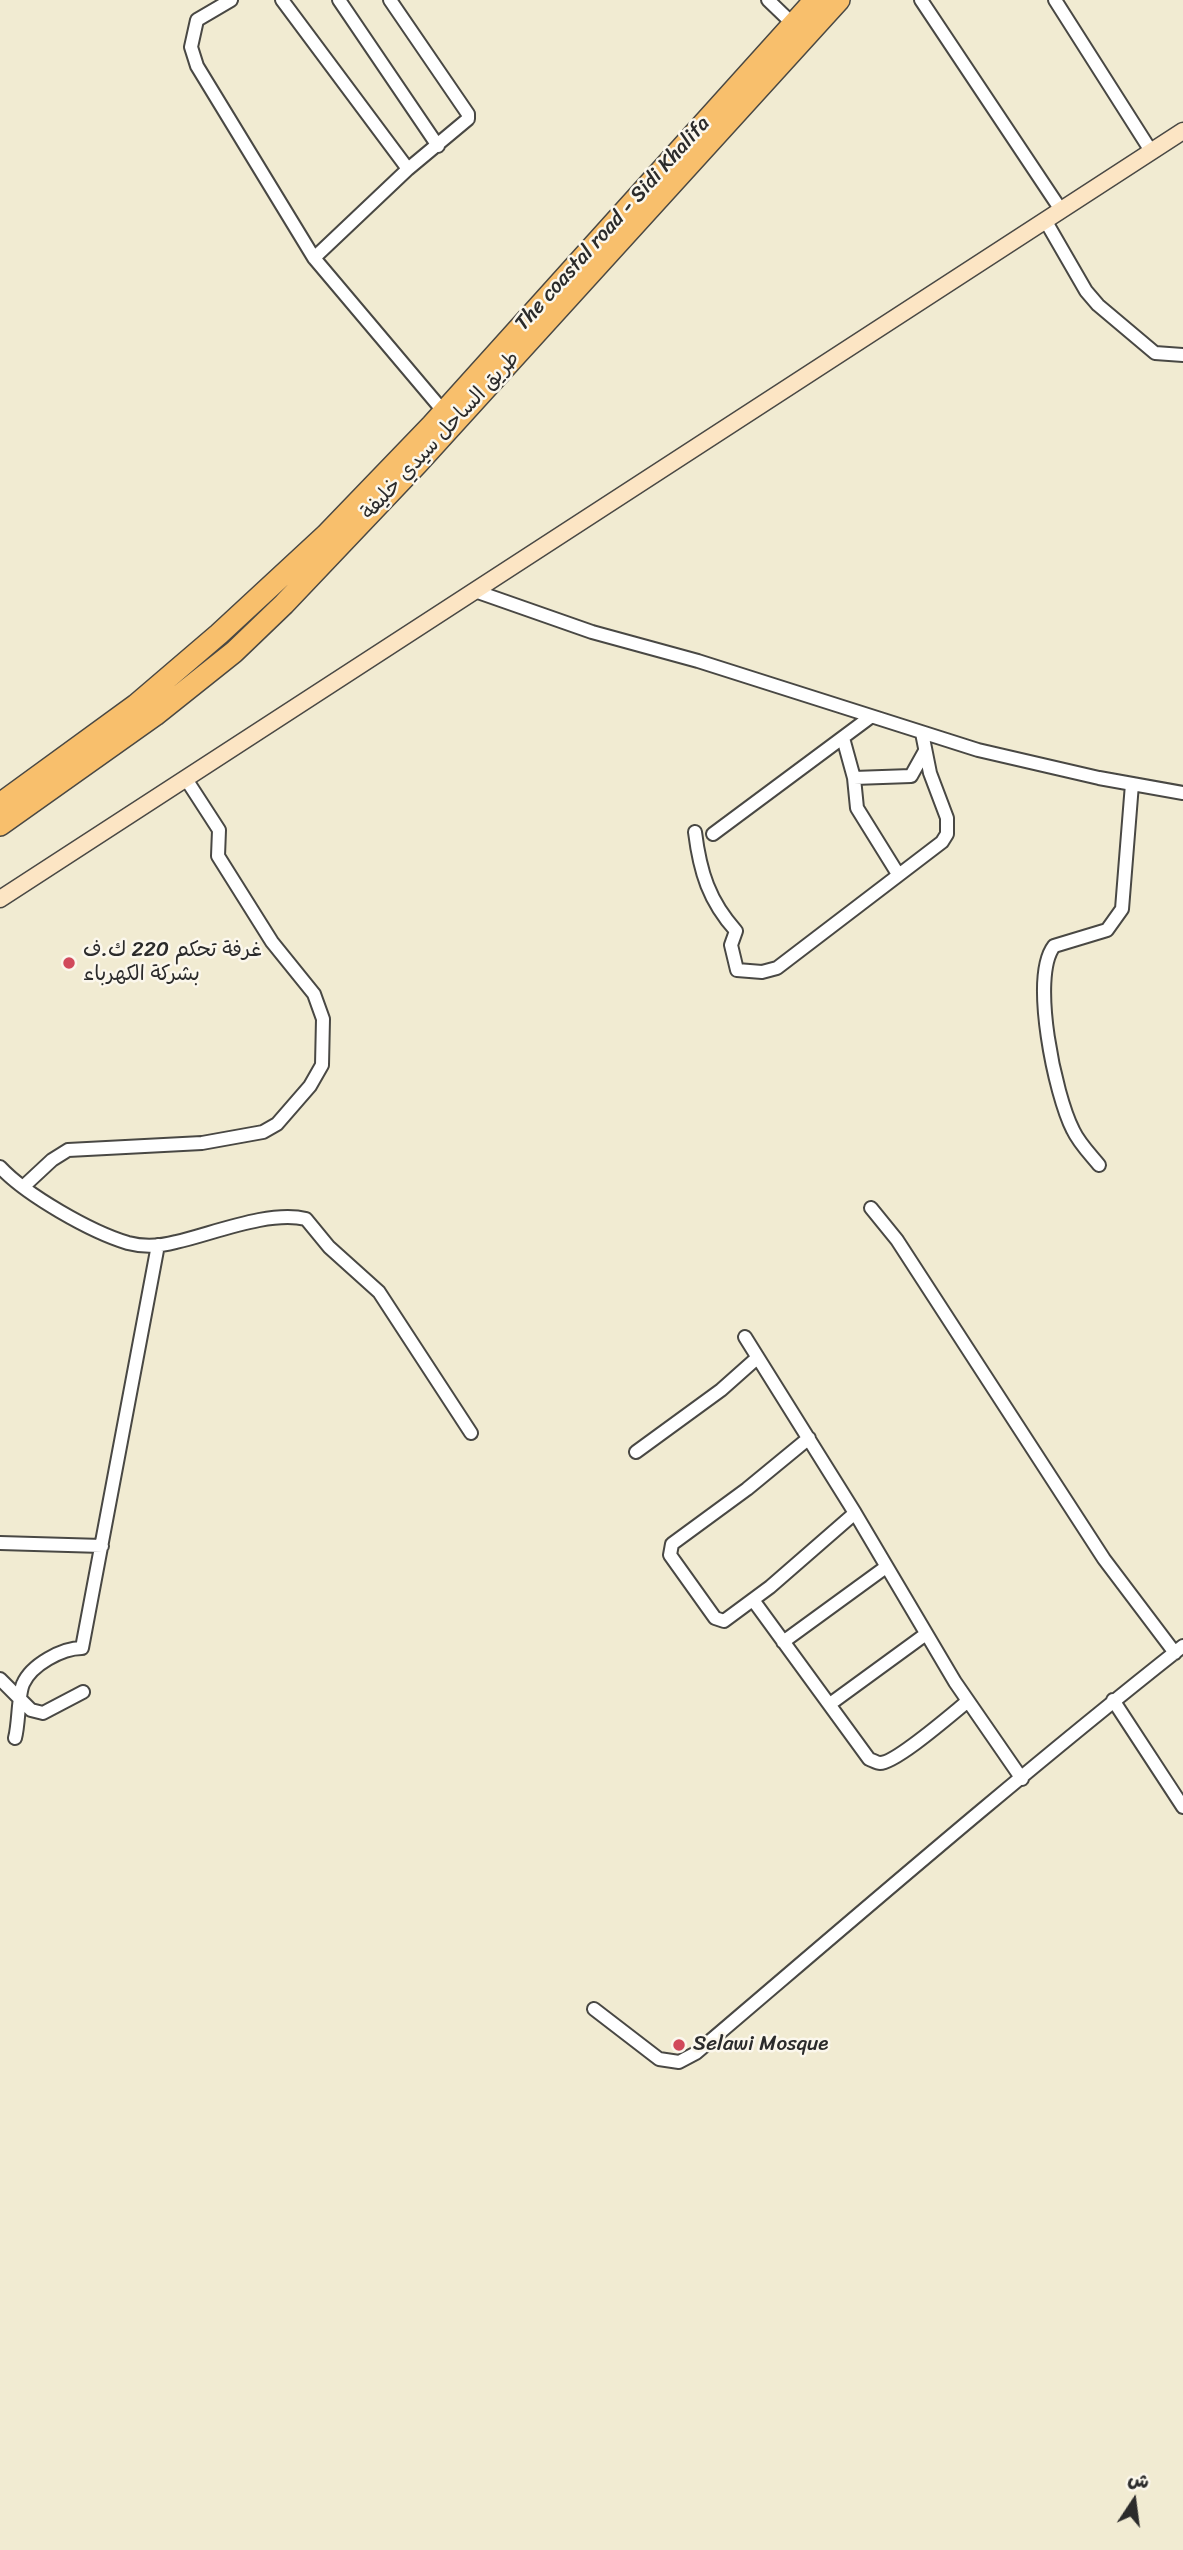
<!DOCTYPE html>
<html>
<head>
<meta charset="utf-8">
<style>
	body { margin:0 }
	#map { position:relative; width:1183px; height:2550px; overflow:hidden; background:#f1ebd2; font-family:Sriracha,"Playpen Sans Arabic",sans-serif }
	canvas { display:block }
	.north { position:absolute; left:1099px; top:2466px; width:70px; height:70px; -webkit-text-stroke:5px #fbf7ec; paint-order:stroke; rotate:13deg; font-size:19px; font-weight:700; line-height:28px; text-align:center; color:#2b2b2b }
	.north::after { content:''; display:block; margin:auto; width:24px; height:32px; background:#2b2b2b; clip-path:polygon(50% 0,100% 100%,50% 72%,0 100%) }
</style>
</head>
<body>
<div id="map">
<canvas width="1183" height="2550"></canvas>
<div class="north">ش</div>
</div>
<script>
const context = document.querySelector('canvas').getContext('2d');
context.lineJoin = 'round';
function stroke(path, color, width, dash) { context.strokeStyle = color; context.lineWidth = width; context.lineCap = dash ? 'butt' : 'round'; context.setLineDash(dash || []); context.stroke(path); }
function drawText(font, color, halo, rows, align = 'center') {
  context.font = font + ' Sriracha,"Playpen Sans Arabic",sans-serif'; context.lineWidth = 5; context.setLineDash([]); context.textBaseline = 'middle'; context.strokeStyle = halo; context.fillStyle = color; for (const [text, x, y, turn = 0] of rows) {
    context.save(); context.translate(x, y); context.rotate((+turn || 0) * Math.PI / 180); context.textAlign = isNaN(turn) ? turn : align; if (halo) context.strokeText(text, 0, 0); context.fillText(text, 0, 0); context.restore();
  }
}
const street = new Path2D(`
	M231 0 197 20 191 47 197 66 314 258 444 412
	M282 0 408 169
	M339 0 438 146
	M768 0 793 24
	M921 0 1061 210
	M1055 0 1151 151
	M1045 220 1086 291 1098 305 1155 353 1183 355
	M314 258 408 169 468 119V114L390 0
	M475 591 592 632 698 661 978 750 1099 778 1183 793
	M843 738 854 778 911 776 925 751
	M854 778 857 808 898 874
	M695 832C700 872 709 901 736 931L731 945 737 970 762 972 777 968 942 842 947 834V818L930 773 922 733
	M713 834 869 718
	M1099 1165C1090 1154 1079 1143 1073 1130 1055 1095 1030 977 1054 946L1107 930 1122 909 1132 784
	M0 1167C26 1195 91 1232 128 1243 143 1247 161 1246 176 1242 212 1234 269 1210 306 1219L329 1247 379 1292 471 1433
	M23 1187 52 1160 68 1150 202 1143 263 1132 277 1124 310 1086 322 1065 323 1019 314 994 272 942 218 856 219 830 186 779
	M871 1208 897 1240 1104 1559 1175 1653
	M745 1337 855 1513 955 1682 1022 1779
	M809 1438 747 1489 672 1544 670 1555 715 1618 724 1621 770 1587 855 1513
	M636 1452 721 1390 757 1358
	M0 1543 102 1546
	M753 1600 869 1759C872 1760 877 1763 880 1763 896 1763 953 1713 968 1701
	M783 1642 886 1567
	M0 1679 31 1710 43 1713 83 1692
	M1113 1700 1183 1807
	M830 1704 926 1634
	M15 1738C19 1724 18 1695 23 1684 31 1665 62 1648 82 1648L158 1245
	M594 2009 659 2059 679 2062 696 2053C857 1916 1017 1777 1183 1646`);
const secondary = new Path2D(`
	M0 899 1183 131`);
const highway = new Path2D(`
	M0 804 136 705 219 634 326 535 432 425 815 0
	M0 825 155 715 234 652 284 604 417 464 839 0`);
stroke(street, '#494844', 16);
stroke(secondary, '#494844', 19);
stroke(highway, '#494844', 24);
stroke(street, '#fff', 12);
stroke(secondary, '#fce5c4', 16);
stroke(highway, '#f8bf6c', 21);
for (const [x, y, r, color] of [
	[69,963,7,"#d1495b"],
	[679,2045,7,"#d1495b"]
]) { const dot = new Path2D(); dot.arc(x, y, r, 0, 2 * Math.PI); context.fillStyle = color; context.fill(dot); stroke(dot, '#fbf7ec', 2.5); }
drawText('21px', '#2b2b2b', '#fbf7ec', [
	["The coastal road - Sidi Khalifa",613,224,-48],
	["طريق الساحل سيدي خليفة",441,436,-47]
]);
drawText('21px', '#2b2b2b', '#fbf7ec', [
	["غرفة تحكم 220 ك.ف",83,951],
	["بشركة الكهرباء",83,975],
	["Selawi Mosque",693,2045]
], 'left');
</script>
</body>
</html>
